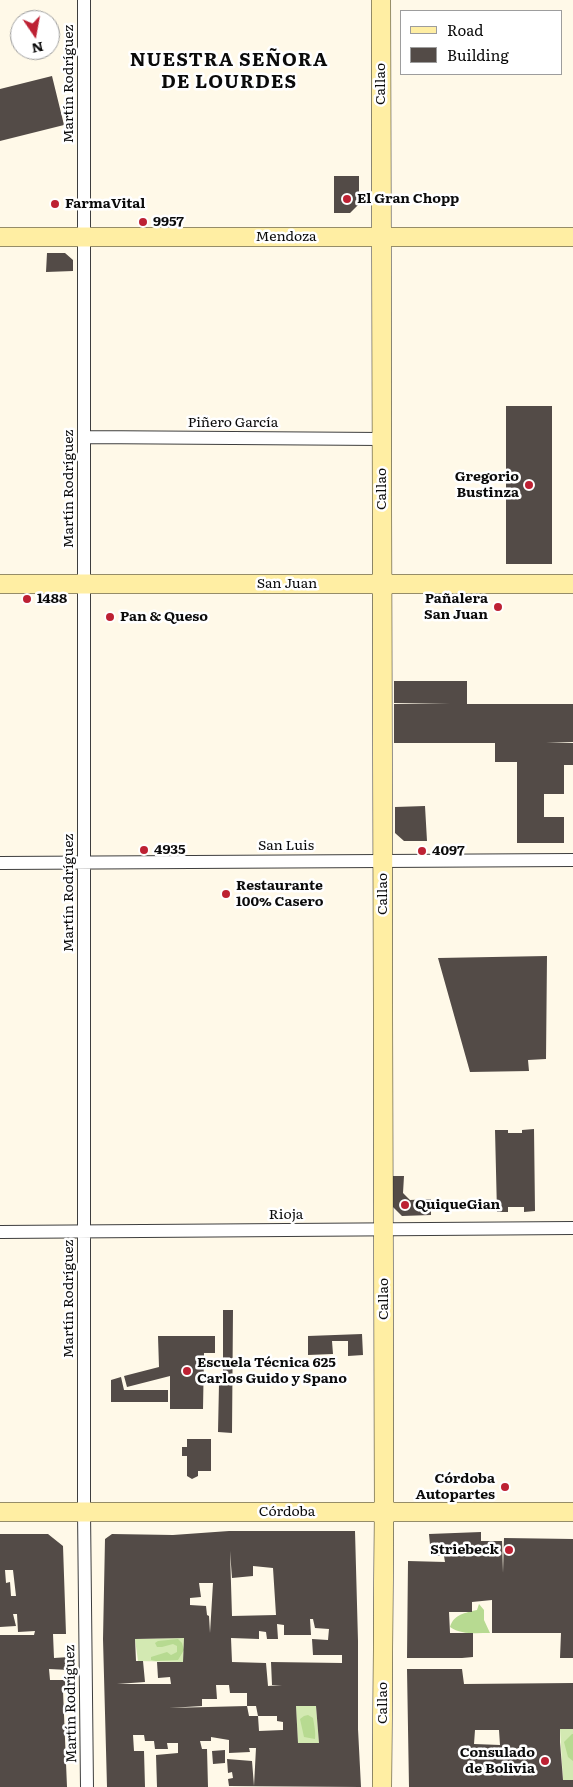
<!DOCTYPE html>
<html>
<head>
<meta charset="utf-8">
<style>
	body { margin:0 }
	#map { position:relative; width:573px; height:1787px; overflow:hidden; background:#fff9e8; font-family:Literata,serif }
	canvas { display:block }
	.legend { position:absolute; left:400px; top:10px; width:162px; height:65px; box-sizing:border-box; background:#fff; border:1px solid #9d9d9d; margin:0; padding:6px 9px; list-style:none; font-size:15px; color:#0b0b0b }
	.legend li { display:flex; align-items:center; gap:10px; height:25px }
	.legend b { width:25px; border:1px solid #9d9d9d }
	.north { position:absolute; left:10px; top:10px; width:50px; height:50px; box-sizing:border-box; background:#fff; border:1px solid #9d9d9d; border-radius:50%; rotate:168deg; font-size:14px; font-weight:700; line-height:20px; text-align:center; color:#0b0b0b }
	.north::after { content:''; display:block; margin:auto; width:18px; height:22px; background:#bd2133; clip-path:polygon(50% 0,100% 100%,50% 72%,0 100%) }
</style>
</head>
<body>
<div id="map">
<canvas width="573" height="1787"></canvas>
<ul class="legend">
<li><b style="height:6px;background:#ffeea3"></b>Road</li>
<li><b style="height:14px;background:#534b47"></b>Building</li>
</ul>
<div class="north">N</div>
</div>
<script>
const context = document.querySelector('canvas').getContext('2d');
context.lineJoin = 'round';
function paint(path, color) { context.fillStyle = color; context.fill(path, 'evenodd'); }
function stroke(path, color, width, dash) { context.strokeStyle = color; context.lineWidth = width; context.lineCap = dash ? 'butt' : 'round'; context.setLineDash(dash || []); context.stroke(path); }
function drawText(font, color, halo, rows, align = 'center') {
  context.font = font + ' Literata,serif'; context.lineWidth = 5; context.setLineDash([]); context.textBaseline = 'middle'; context.strokeStyle = halo; context.fillStyle = color; for (const [text, x, y, turn = 0] of rows) {
    context.save(); context.translate(x, y); context.rotate((+turn || 0) * Math.PI / 180); context.textAlign = isNaN(turn) ? turn : align; if (halo) context.strokeText(text, 0, 0); context.fillText(text, 0, 0); context.restore();
  }
}
paint(new Path2D(`
	M184 1638 183 1662 138 1661 135 1639Z
	M296 1706H316L319 1743H298Z
	M560 1729H573V1780H563Z`), '#d3e9b2');
paint(new Path2D(`
	M479 1604 484 1610V1620L490 1633C476 1633 461 1635 450 1627 454 1614 465 1613 477 1610Z
	M178 1639 182 1643 184 1650 178 1660 156 1661 151 1660V1657L167 1652 171 1655 177 1652V1646L173 1644 162 1647H157L155 1643 158 1641Z
	M308 1715 313 1718C314 1724 316 1733 315 1739L304 1737 300 1719 304 1716Z
	M572 1734H573V1761L568 1757 564 1742Z`), '#b7da91');
paint(new Path2D(`
	M52 76 64 125 0 141V89Z
	M334 176H359V204L350 213H334Z
	M47 253H65L73 260V271L46 272Z
	M506 406H552V564H506Z
	M394 681H467V704H573V742H546L573 743V765H564V794H544V817H564V843H517V762H495V743H517H394V704H450L394 703Z
	M425 806 427 841H404L395 833V807Z
	M547 956 546 1059 528 1060 529 1071 470 1072 438 958Z
	M534 1129 535 1211 524 1212V1207H508V1212H497L495 1130H508V1133H522V1130Z
	M392 1176H404L403 1193 410 1200 431 1199V1215L402 1216 391 1205Z
	M223 1310H233L232 1433 218 1432 219 1384H223Z
	M362 1334 363 1355 348 1356V1341H332L333 1354 308 1355V1336Z
	M158 1336H215V1353H204L203 1409H170V1376L127 1387 124 1376 159 1367Z
	M121 1377 124 1390H168V1402H111V1380Z
	M187 1439H211V1471H198V1476L192 1479 187 1476V1456H182V1447H187Z
	M229 1531H355L358 1641V1729L361 1787 229 1786 228 1779 233 1778 232 1772 228 1773 227 1759 252 1761 254 1786 256 1748H249L250 1752 229 1753V1740L211 1737V1741H200L202 1749H207L208 1787H157L156 1755 178 1753V1743H167L168 1749H155L154 1741H145L144 1735H133L134 1751H144L145 1787H107L103 1639 105 1539 112 1534 173 1535ZM230 1551 232 1578 253 1576V1566L273 1568 276 1615 232 1616ZM199 1583H213L210 1633 209 1616 207 1615 206 1606 190 1605V1598L201 1597ZM310 1619H313L315 1628 329 1629 328 1640 312 1639 313 1655H342V1663L271 1662 272 1685H282L268 1686 266 1663 232 1662 231 1638 259 1639V1631L266 1632 267 1639H278L277 1624 284 1625V1635H311ZM184 1638 183 1662H157L158 1678 170 1677 171 1684H117L145 1682 143 1661H136L135 1639ZM216 1685H229L230 1693H247V1706H256L258 1716H249L247 1706 169 1708 202 1706V1699H217ZM296 1706H316L319 1743H298ZM258 1716H277V1721L283 1722V1730L259 1731Z
	M481 1532V1541H502L503 1573 504 1538 573 1539V1658H560L561 1633H492V1600L472 1602V1612H449L450 1633H473V1657L462 1658H407L408 1561 445 1562 444 1556 431 1555 429 1534Z
	M0 1534H48L63 1546 66 1634H53L54 1658 69 1657V1670L49 1669 50 1680H68L69 1691H63L67 1787H0V1635H34L35 1631 18 1632 17 1614H13L16 1626 0 1627ZM5 1570H13L16 1596H11L10 1582 6 1583Z
	M407 1669H462L464 1684 573 1683V1729H560V1742L563 1780H573V1787H409ZM475 1730H499L500 1745 474 1744Z
	M225 1750V1763L213 1764 212 1751Z`), '#534b47');
const street = new Path2D(`
	M84 0V1512L87 1787
	M84 437 382 439
	M0 863 573 860
	M0 1232 573 1228`);
const secondary = new Path2D(`
	M381 0 384 1512 382 1787
	M0 237H573
	M0 584H573
	M0 1512H573`);
stroke(street, '#3e3e3e', 14);
stroke(secondary, '#2d2d2d', 20);
stroke(street, '#fff', 12);
stroke(secondary, '#ffeea3', 19);
for (const [x, y, r, color] of [
	[347,199,5,"#bd2133"],
	[55,204,5,"#bd2133"],
	[143,222,5,"#bd2133"],
	[529,485,5,"#bd2133"],
	[27,599,5,"#bd2133"],
	[498,607,5,"#bd2133"],
	[110,617,5,"#bd2133"],
	[144,850,5,"#bd2133"],
	[422,851,5,"#bd2133"],
	[226,894,5,"#bd2133"],
	[405,1205,5,"#bd2133"],
	[187,1371,5,"#bd2133"],
	[505,1487,5,"#bd2133"],
	[509,1550,5,"#bd2133"],
	[545,1761,5,"#bd2133"]
]) { const dot = new Path2D(); dot.arc(x, y, r, 0, 2 * Math.PI); context.fillStyle = color; context.fill(dot); stroke(dot, '#fff', 2); }
drawText('14px', '#0b0b0b', '#fff', [
	["Martín Rodríguez",69,84,-90],
	["Callao",381,84,-90],
	["Mendoza",286,237],
	["Piñero García",233,423],
	["Martín Rodríguez",69,489,-90],
	["Callao",382,489,-90],
	["San Juan",287,584],
	["San Luis",286,846],
	["Martín Rodríguez",69,893,-90],
	["Callao",383,894,-90],
	["Rioja",286,1215],
	["Martín Rodríguez",69,1299,-90],
	["Callao",384,1299,-90],
	["Córdoba",287,1512],
	["Callao",383,1703,-90],
	["Martín Rodríguez",71,1704,-91]
]);
drawText('bold 14px', '#0b0b0b', '#fff', [
	["El Gran Chopp",357,199],
	["FarmaVital",65,204],
	["9957",153,222],
	["Gregorio",519,477,"right"],
	["Bustinza",519,493,"right"],
	["1488",37,599],
	["Pañalera",488,599,"right"],
	["San Juan",488,615,"right"],
	["Pan & Queso",120,617],
	["4935",154,850],
	["4097",432,851],
	["Restaurante",236,886],
	["100% Casero",236,902],
	["QuiqueGian",415,1205],
	["Escuela Técnica 625",197,1363],
	["Carlos Guido y Spano",197,1379],
	["Córdoba",495,1479,"right"],
	["Autopartes",495,1495,"right"],
	["Striebeck",499,1550,"right"],
	["Consulado",535,1753,"right"],
	["de Bolivia",535,1769,"right"]
], 'left');
context.letterSpacing = '1px';
drawText('bold 19px', '#0b0b0b', '#fff', [
	["NUESTRA SEÑORA",229,60],
	["DE LOURDES",229,82]
]);
context.letterSpacing = '0px';
</script>
</body>
</html>
